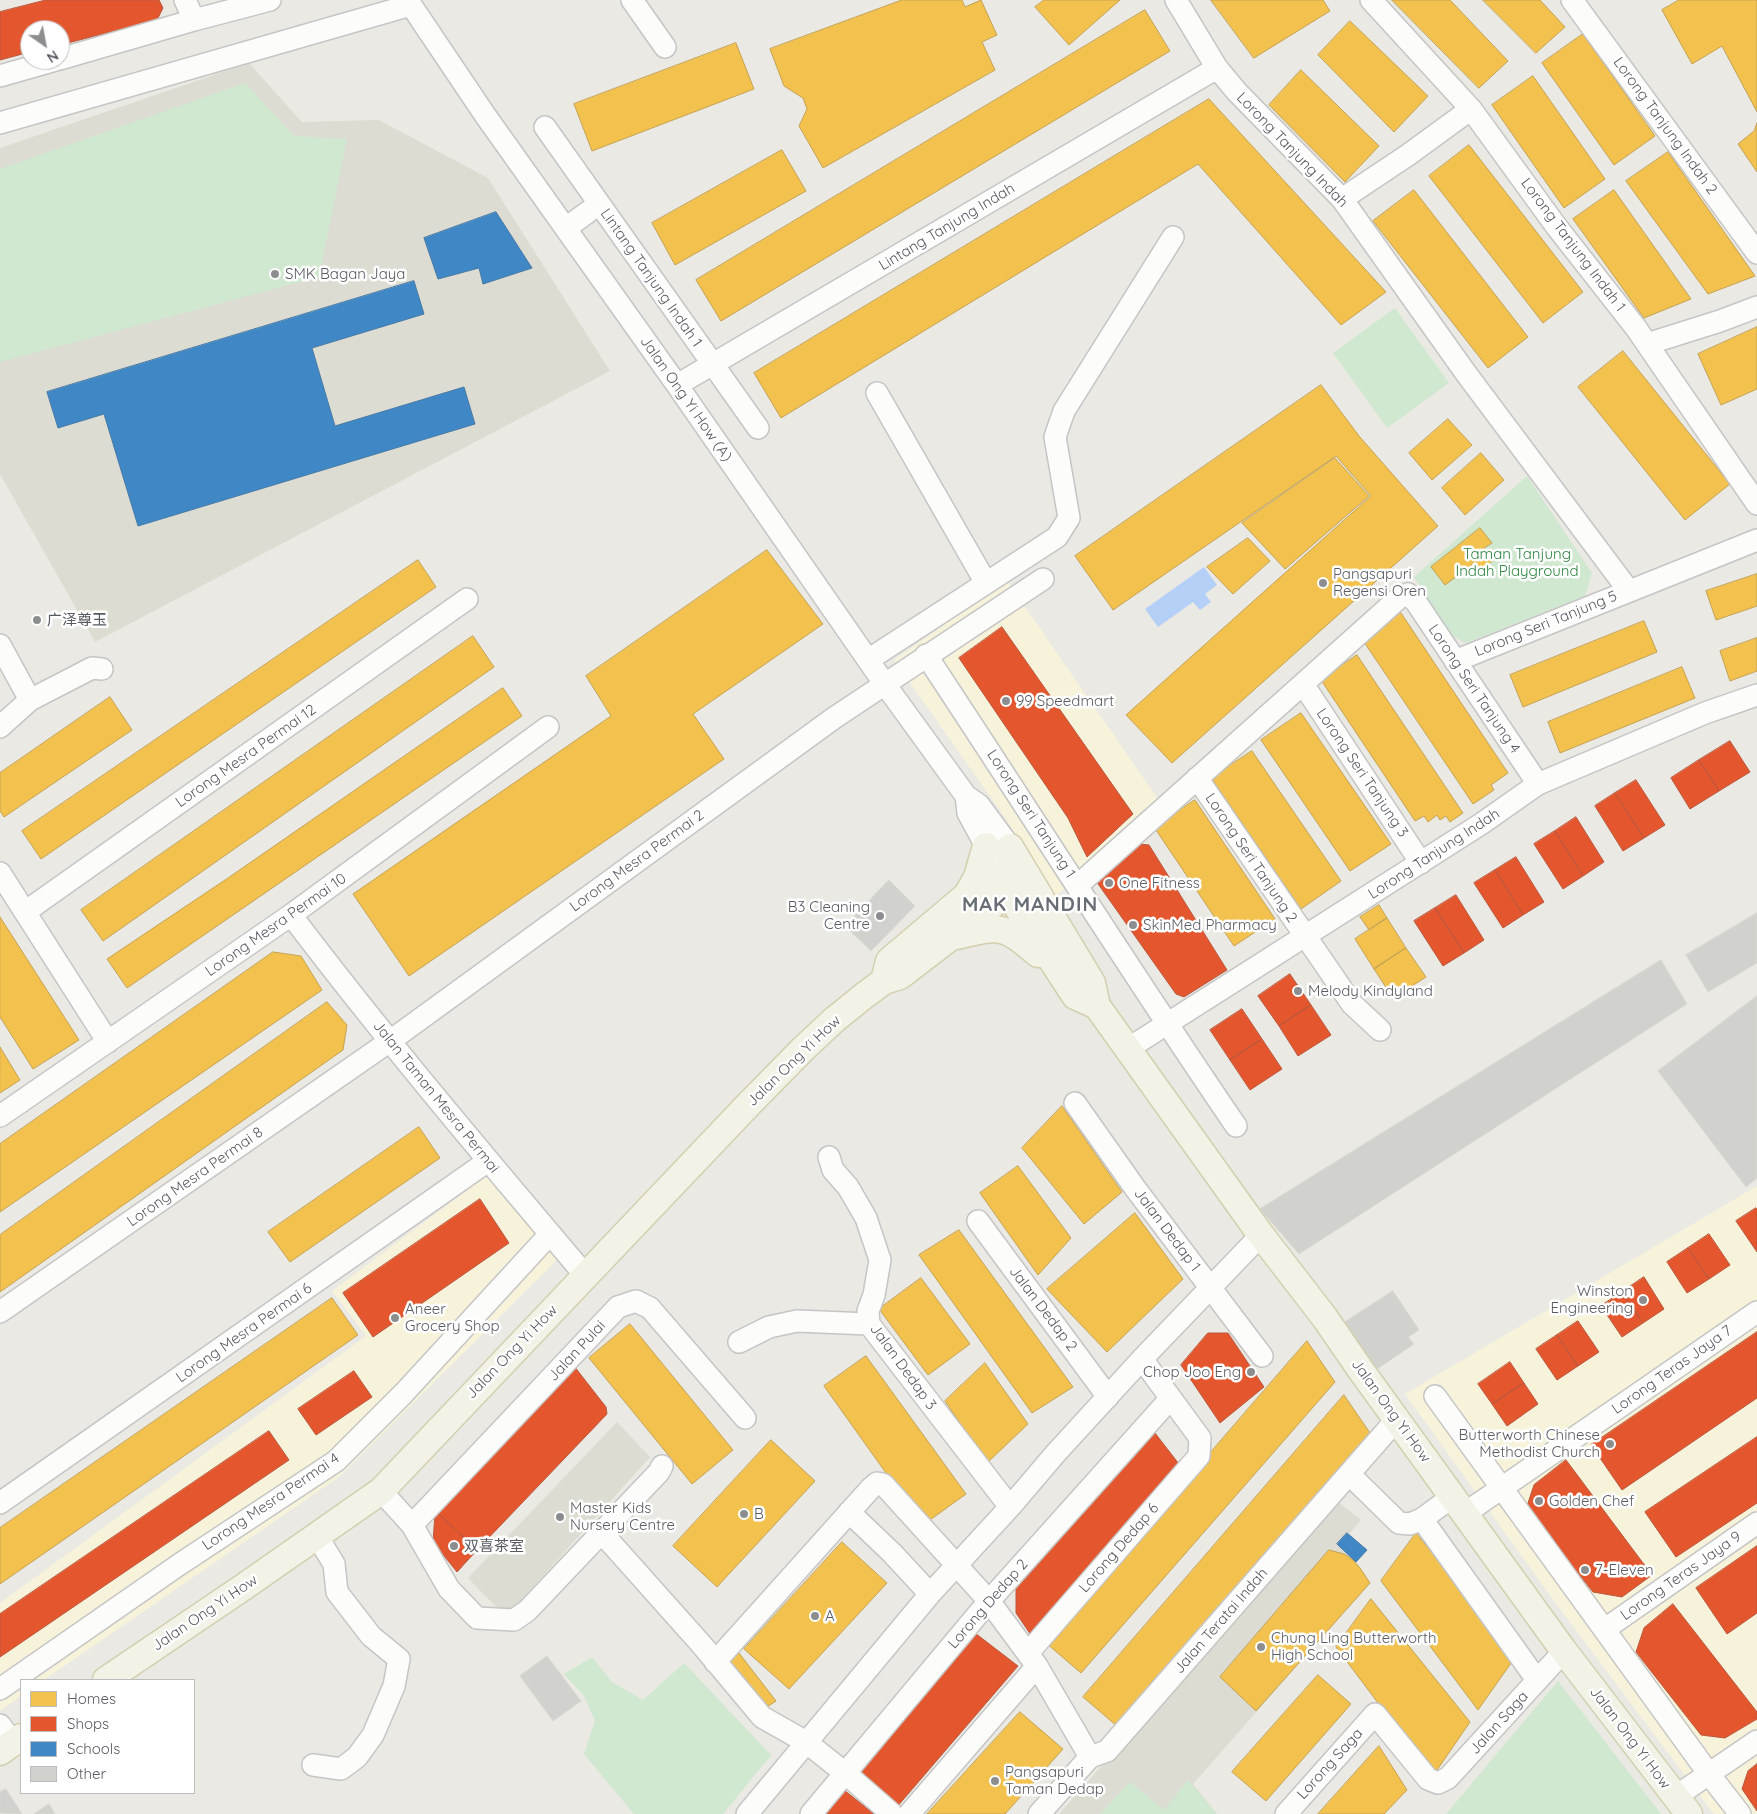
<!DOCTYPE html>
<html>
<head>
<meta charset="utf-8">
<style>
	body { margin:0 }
	#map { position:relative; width:1757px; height:1814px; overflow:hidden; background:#eae9e3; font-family:Quicksand,sans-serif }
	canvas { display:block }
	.legend { position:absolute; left:20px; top:1679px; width:175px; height:115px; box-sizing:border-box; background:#fff; border:1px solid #bdbdc0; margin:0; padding:6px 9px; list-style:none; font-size:15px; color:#595b62 }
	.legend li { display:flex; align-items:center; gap:10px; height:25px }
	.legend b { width:25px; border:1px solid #bdbdc0 }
	.north { position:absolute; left:20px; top:20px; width:50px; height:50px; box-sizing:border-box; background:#fff; border:1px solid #bdbdc0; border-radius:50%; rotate:147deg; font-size:14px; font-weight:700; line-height:20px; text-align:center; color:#595b62 }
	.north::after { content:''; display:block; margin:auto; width:18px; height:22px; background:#8c8d8f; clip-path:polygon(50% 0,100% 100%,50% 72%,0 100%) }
</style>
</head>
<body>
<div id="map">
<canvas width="1757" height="1814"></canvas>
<ul class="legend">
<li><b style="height:14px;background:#f2c14e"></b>Homes</li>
<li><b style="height:14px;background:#e4572e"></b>Shops</li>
<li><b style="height:14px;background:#3f88c5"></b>Schools</li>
<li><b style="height:14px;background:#d1d1cd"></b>Other</li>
</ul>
<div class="north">N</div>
</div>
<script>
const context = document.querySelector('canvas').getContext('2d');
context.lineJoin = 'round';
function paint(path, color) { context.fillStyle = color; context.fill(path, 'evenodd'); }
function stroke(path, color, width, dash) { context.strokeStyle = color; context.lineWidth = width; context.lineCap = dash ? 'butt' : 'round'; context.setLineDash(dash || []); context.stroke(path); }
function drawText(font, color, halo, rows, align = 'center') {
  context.font = font + ' Quicksand,"Noto Sans SC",sans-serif'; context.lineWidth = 5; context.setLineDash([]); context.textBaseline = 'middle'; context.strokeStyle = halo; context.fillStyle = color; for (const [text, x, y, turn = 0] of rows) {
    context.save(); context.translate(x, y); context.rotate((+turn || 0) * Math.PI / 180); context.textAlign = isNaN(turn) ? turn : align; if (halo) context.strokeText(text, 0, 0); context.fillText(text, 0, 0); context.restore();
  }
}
paint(new Path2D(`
	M1007 581 1158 799 1052 900 1006 819 894 660Z
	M498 1167 566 1251 339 1477 44 1680H21V1696L0 1711V1603L366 1336 332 1291Z
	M1757 1186V1814H1714L1552 1598 1405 1394Z`), '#f6f3da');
paint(new Path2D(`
	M249 63 302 122 379 120 488 178 610 371 95 642 0 474V148Z
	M617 1422 650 1457 506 1617 468 1578Z
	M1337 1501 1361 1520 1349 1534 1367 1550 1356 1562 1370 1583 1193 1784 1217 1814H1059Z`), '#dcdcd2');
paint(new Path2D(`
	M245 83 294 136 347 139 319 277 0 362V169Z
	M1395 308 1449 383 1387 428 1333 353Z
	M1527 476 1592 573 1585 596 1466 643 1452 636 1414 577Z
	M592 1657 612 1682 643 1700 684 1663 771 1755 723 1814H634L584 1754 595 1721 584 1696 564 1674Z
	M1558 1681 1661 1814H1446Z
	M1188 1780 1217 1814H1100L1130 1782 1164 1810Z`), '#d0e8d0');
paint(new Path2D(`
	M1204 567 1217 585 1205 594 1211 602 1200 610 1193 602 1158 627 1145 609Z`), '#b5d0f7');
const homes = new Path2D(`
	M902 0H962L965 7 981 0 997 35 982 42 995 70 823 168 799 126 807 109 803 98 784 86 770 49Z
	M1044 0H1120L1069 45 1035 7Z
	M1211 0H1323L1330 11 1254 58Z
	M1392 0H1450L1508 61 1479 88Z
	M1483 0H1540L1565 27 1536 53Z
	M1679 0H1757V112L1722 46 1692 64 1662 10Z
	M1145 10 1170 51 721 321 696 280Z
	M1350 21 1428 96 1394 132 1318 55Z
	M1583 34 1655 136 1614 165 1542 63Z
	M736 43 754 89 592 151 574 104Z
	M1301 70 1379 146 1345 182 1269 105Z
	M1533 76 1605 179 1564 208 1492 105Z
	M1209 99 1386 292 1341 325 1198 164 781 418 754 373Z
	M1757 123V172L1738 144 1754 131Z
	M1469 145 1583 292 1543 323 1429 176Z
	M782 150 806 191 675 265 652 223Z
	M1668 152 1755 276 1708 294 1626 181Z
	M1414 190 1528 337 1488 368 1373 221Z
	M1614 190 1691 299 1644 318 1573 219Z
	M1757 327V389L1721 405 1698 354Z
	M1623 351 1730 484 1685 520 1578 387Z
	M1321 385 1359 436 1438 526 1172 763 1126 715 1371 496 1336 456 1113 610 1075 556Z
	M1448 419 1472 445 1432 480 1409 453Z
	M1481 453 1504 480 1465 515 1442 488Z
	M1335 458 1369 496 1285 569 1242 523Z
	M1480 528 1492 543 1484 548 1494 560 1480 570 1474 563 1445 585 1431 567Z
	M1248 538 1270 561 1233 594 1207 567Z
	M767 550 823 624 693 714 724 759 409 976 353 894 611 716 586 676Z
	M418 560 436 587 41 859 22 831Z
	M1757 574V606L1716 620 1706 591Z
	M1401 613 1508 773 1491 785 1494 790 1473 804 1362 639Z
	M1644 621 1657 652 1523 707 1510 675Z
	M473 636 494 667 103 941 81 910Z
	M1757 638V671L1730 681 1720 651Z
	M1357 655 1463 813 1450 822 1446 816 1440 820 1437 815 1428 822 1424 816 1415 821 1321 680Z
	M1682 667 1695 698 1560 753 1548 722Z
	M503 688 522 716 127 988 107 959 228 878Z
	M110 697 132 730 4 817 0 811V773Z
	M1301 713 1391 844 1350 871 1261 740Z
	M1252 751 1341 881 1301 909 1211 778Z
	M1195 800 1275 919 1234 946 1154 827Z
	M1379 905 1387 918 1369 930 1360 917Z
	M0 917 79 1040 33 1069 0 1017Z
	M1387 918 1406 948 1374 969 1355 939Z
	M1406 948 1426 977 1393 998 1374 969Z
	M273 952 301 956 322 990 0 1212V1144Z
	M327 1002 347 1025 343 1050 0 1292V1235Z
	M0 1047 20 1080 0 1093Z
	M1062 1106 1122 1192 1084 1224 1022 1148Z
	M419 1127 440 1158 290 1262 268 1232Z
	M1018 1166 1071 1238 1038 1275 980 1193Z
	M1135 1213 1183 1279 1107 1352 1047 1289Z
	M959 1230 1073 1387 1032 1413 919 1255Z
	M921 1278 970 1344 928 1375 879 1309Z
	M332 1298 358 1335 0 1584V1528Z
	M630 1324 733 1450 692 1484 589 1358Z
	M1307 1341 1335 1382 1081 1673 1046 1643Z
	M866 1356 966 1494 923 1525 824 1386Z
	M985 1363 1028 1424 987 1463 945 1401Z
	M1344 1395 1372 1436 1118 1727 1083 1697Z
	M771 1440 815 1481 717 1587 673 1546Z
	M1416 1533 1516 1656 1478 1710 1381 1581Z
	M842 1542 887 1583 789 1689 744 1649Z
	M1329 1550 1344 1554 1353 1560 1360 1568 1370 1583 1256 1711 1220 1677Z
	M1371 1599 1470 1722 1433 1776 1336 1647Z
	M739 1653 776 1701 764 1709 727 1661Z
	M1318 1675 1351 1704 1266 1801 1232 1772Z
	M1020 1712 1063 1749 1005 1814H927Z
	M1379 1746 1407 1790 1384 1814H1318Z`);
paint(homes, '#f2c14e');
stroke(homes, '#c4a254', 1);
const shops = new Path2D(`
	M46 0H159L163 8 157 20 60 45V30H30V52L0 60V12Z
	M1002 627 1133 814 1087 857 1068 818 959 658Z
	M1730 741 1750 772 1719 791 1699 760Z
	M1699 760 1719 791 1690 809 1671 778Z
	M1636 780 1665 825 1644 838 1615 793Z
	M1615 793 1644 838 1623 851 1595 806Z
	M1576 817 1604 862 1583 876 1555 831Z
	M1555 831 1583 876 1563 889 1534 844Z
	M1139 844 1149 845 1227 970 1184 997 1176 994 1096 881Z
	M1516 857 1544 902 1523 915 1495 870Z
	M1495 870 1523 915 1503 928 1474 883Z
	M1456 895 1484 940 1464 953 1435 908Z
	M1435 908 1464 953 1443 966 1414 921Z
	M1290 974 1311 1005 1279 1026 1258 996Z
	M1311 1005 1331 1035 1298 1056 1279 1026Z
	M1242 1009 1262 1039 1230 1060 1210 1030Z
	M1262 1039 1282 1069 1250 1090 1230 1060Z
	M480 1199 509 1243 373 1337 343 1293Z
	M1756 1208 1757 1209V1252L1736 1221Z
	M1709 1234 1730 1265 1709 1279 1688 1248Z
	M1688 1248 1709 1279 1687 1293 1667 1262Z
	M1644 1277 1664 1309 1643 1323 1622 1292Z
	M1622 1292 1643 1323 1622 1337 1601 1306Z
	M1578 1321 1599 1352 1578 1366 1557 1335Z
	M1757 1332V1398L1622 1490 1591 1445Z
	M1208 1333H1228L1264 1387 1220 1423 1181 1365Z
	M1557 1335 1578 1366 1557 1380 1536 1349Z
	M1510 1362 1524 1383 1492 1404 1478 1384Z
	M574 1366 606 1407 607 1414 477 1550 437 1512Z
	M354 1371 372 1397 316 1435 298 1409Z
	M1524 1383 1538 1404 1507 1426 1492 1404Z
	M269 1431 289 1460 0 1657V1614Z
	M1155 1433 1182 1468 1033 1638 1016 1613V1589Z
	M1757 1437V1503L1676 1557 1645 1512Z
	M1566 1460 1652 1575 1622 1597 1593 1592 1526 1509 1534 1485Z
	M437 1512 477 1550 457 1572 433 1542 435 1514Z
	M1757 1546V1613L1727 1634 1696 1588Z
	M1673 1604 1757 1712V1719L1725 1738 1701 1735 1636 1652 1644 1628Z
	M975 1633 1018 1666 896 1808 857 1778Z
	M1757 1764V1811L1742 1789 1748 1771Z
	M844 1790 874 1814H825Z`);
paint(shops, '#e4572e');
stroke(shops, '#ba583e', 1);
const schools = new Path2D(`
	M496 212 532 268 483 284 479 268 438 279 424 238Z
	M414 281 424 314 312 348 335 426 464 387 475 424 138 526 104 414 58 428 47 392Z
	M1347 1533 1367 1550 1356 1562 1337 1544Z`);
paint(schools, '#3f88c5');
stroke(schools, '#477aa7', 1);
const building = new Path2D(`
	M889 880 915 906 871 951 845 926Z
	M1757 913V963L1708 992 1686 955Z
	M1661 960 1687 1004 1299 1254 1260 1209Z
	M1757 996V1178L1746 1187 1658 1071Z
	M1393 1291 1419 1330 1408 1337 1414 1344 1377 1369 1345 1322Z
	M547 1656 581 1701 553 1721 520 1676Z
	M6 1789 22 1814 0 1813V1792Z
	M49 1804 55 1814H34Z`);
paint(building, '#d1d1cd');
stroke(building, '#dad8d2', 1);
const minor = new Path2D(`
	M185 0 194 20
	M409 0 411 5 485 115 677 385 884 683 966 796 979 805 1010 847
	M632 0 665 47
	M1176 0 1217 68 1237 92 1342 199 1465 372 1629 591
	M1371 0 1471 109 1556 226 1636 328 1757 504
	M1572 0 1757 253
	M60 59 194 20 270 0
	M0 76 56 60
	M0 123 411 5
	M545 127 758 428
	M1342 199 1408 155 1471 109
	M566 228 599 204
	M1647 344 1720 321 1757 307
	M677 385 1217 68
	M877 393 986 583
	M0 645 30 700
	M926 655C1030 812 1130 971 1236 1126
	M868 660 1057 537 1069 518 1055 437 1064 411 1173 237
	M1455 661 1757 540
	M1303 684 1421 863
	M0 727 30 700 92 668 102 669
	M1197 778 1352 1004 1380 1030
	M966 796 968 813 986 846 991 860
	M0 873 108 1042
	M1078 885 1399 598 1408 594 1416 602 1538 784
	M25 912 467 599
	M291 915C385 1039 485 1157 585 1275
	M1129 1048 1481 824 1538 784 1705 713 1757 695
	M1075 1103 1135 1188 1262 1356
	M0 1116 291 915 548 727
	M829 1157 833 1170 848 1187 866 1218 880 1260 874 1295 868 1311 869 1324 1010 1507
	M978 1221 1108 1397
	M0 1312 390 1041 834 718 1043 579
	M739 1342 769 1327 797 1321 869 1324
	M1435 1396 1709 1774 1740 1814
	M1349 1474 1399 1523 1410 1524 1422 1519 1537 1680
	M381 1491 412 1525 449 1589 477 1618 514 1620 527 1611 659 1472 662 1466
	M0 1503 488 1161
	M849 1512 892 1553 930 1594
	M1464 1514 1757 1312
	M1422 1519 1452 1497
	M412 1525 618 1307 636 1301 650 1308 745 1418
	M602 1533 701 1644 762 1717 806 1742 845 1773 892 1814
	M1605 1629 1757 1523
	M1028 1653 1199 1456 1200 1438 1142 1359
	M715 1662 871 1488 877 1483 883 1484 989 1601 1037 1666 1090 1757
	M0 1689 180 1564 336 1461 403 1394 550 1234
	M0 1725 13 1743
	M313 1765 341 1769 357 1757 373 1735 394 1686 399 1659 371 1636 337 1592 334 1564 317 1536
	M1675 1797 1757 1741
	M747 1814 930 1594 1010 1507 1056 1453 1142 1359 1261 1235
	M811 1814 989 1601 1170 1399
	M909 1814 1037 1666
	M1039 1814 1090 1757 1107 1751 1397 1419
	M1286 1814 1375 1714 1428 1779 1438 1783 1448 1778 1564 1651`);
const major = new Path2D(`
	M1010 847 1092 983 1097 1006 1261 1235 1325 1318 1360 1369 1564 1651 1689 1814
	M999 879 1075 996 1097 1006
	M967 895 977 877 986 846
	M957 936C1001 925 1004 925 1038 954
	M884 981 889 961 967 895 996 874
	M106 1680 245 1586 381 1491 748 1105 803 1049 834 1020 865 995 884 981 900 976 1008 893 1010 847
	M0 1752 21 1737`);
stroke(minor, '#c6c5c5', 24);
stroke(major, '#d4cfaf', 29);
stroke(minor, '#fcfcfb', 21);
stroke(major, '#f2f2e6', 26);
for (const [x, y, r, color] of [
	[275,274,5,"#8c8d8f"],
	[1323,583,5,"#8c8d8f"],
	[37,620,5,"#8c8d8f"],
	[1006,701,5,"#8c8d8f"],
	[1109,883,5,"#8c8d8f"],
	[880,916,5,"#8c8d8f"],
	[1133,925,5,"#8c8d8f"],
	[1298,991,5,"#8c8d8f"],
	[1643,1300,5,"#8c8d8f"],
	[395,1318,5,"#8c8d8f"],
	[1251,1372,5,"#8c8d8f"],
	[1610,1444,5,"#8c8d8f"],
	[1539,1501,5,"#8c8d8f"],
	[744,1514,5,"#8c8d8f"],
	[560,1517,5,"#8c8d8f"],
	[454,1546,5,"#8c8d8f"],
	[1585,1570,5,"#8c8d8f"],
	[815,1616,5,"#8c8d8f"],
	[1261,1647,5,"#8c8d8f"],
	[995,1781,5,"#8c8d8f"]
]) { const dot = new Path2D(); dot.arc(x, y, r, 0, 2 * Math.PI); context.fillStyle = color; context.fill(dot); stroke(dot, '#fff', 2); }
drawText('15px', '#595b62', '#fff', [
	["Lorong Tanjung Indah 2",1665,126,54],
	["Lorong Tanjung Indah",1292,150,46],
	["Lintang Tanjung Indah",947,227,-31],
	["Lorong Tanjung Indah 1",1573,245,53],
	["Lintang Tanjung Indah 1",651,278,55],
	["Jalan Ong Yi How (A)",686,399,55],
	["Lorong Seri Tanjung 5",1546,624,-22],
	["Lorong Seri Tanjung 4",1474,689,56],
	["Lorong Mesra Permai 12",246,756,-35],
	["Lorong Seri Tanjung 3",1362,773,56],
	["Lorong Seri Tanjung 1",1031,814,57],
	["Lorong Tanjung Indah",1434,854,-33],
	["Lorong Seri Tanjung 2",1251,858,56],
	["Lorong Mesra Permai 2",637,861,-36],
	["Lorong Mesra Permai 10",276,925,-35],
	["Jalan Ong Yi How",794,1061,-44],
	["Jalan Taman Mesra Permai",436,1097,51],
	["Lorong Mesra Permai 8",195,1177,-35],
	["Jalan Dedap 1",1167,1230,53],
	["Jalan Dedap 2",1043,1309,53],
	["Lorong Mesra Permai 6",244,1333,-35],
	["Jalan Pulai",577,1351,-47],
	["Jalan Ong Yi How",512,1352,-46],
	["Jalan Dedap 3",903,1367,54],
	["Lorong Teras Jaya 7",1672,1370,-35],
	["Jalan Ong Yi How",1391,1411,54],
	["Lorong Mesra Permai 4",271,1502,-34],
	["Lorong Dedap 6",1119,1548,-49],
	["Lorong Teras Jaya 9",1681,1576,-35],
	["Lorong Dedap 2",988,1604,-49],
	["Jalan Ong Yi How",205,1613,-34],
	["Jalan Teratai Indah",1221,1621,-49],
	["Jalan Saga",1499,1723,-48],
	["Jalan Ong Yi How",1630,1738,53],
	["Lorong Saga",1330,1764,-48]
]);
drawText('15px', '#595b62', '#fff', [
	["SMK Bagan Jaya",285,274],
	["Pangsapuri",1333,574],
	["Regensi Oren",1333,591],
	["广泽尊玉",47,620],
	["99 Speedmart",1016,701],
	["One Fitness",1119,883],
	["B3 Cleaning",870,907,"right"],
	["Centre",870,924,"right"],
	["SkinMed Pharmacy",1143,925],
	["Melody Kindyland",1308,991],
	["Winston",1633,1291,"right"],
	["Engineering",1633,1308,"right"],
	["Aneer",405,1309],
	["Grocery Shop",405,1326],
	["Chop Joo Eng",1241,1372,"right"],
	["Butterworth Chinese",1600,1435,"right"],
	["Methodist Church",1600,1452,"right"],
	["Golden Chef",1549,1501],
	["Master Kids",570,1508],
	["Nursery Centre",570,1525],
	["B",754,1514],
	["双喜茶室",464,1546],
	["7-Eleven",1595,1570],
	["A",825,1616],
	["Chung Ling Butterworth",1271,1638],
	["High School",1271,1655],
	["Pangsapuri",1005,1772],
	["Taman Dedap",1005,1789]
], 'left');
drawText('15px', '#2e8440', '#fff', [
	["Taman Tanjung",1517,554],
	["Indah Playground",1517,571]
]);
context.letterSpacing = '1px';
drawText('bold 20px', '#696d74', '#fff', [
	["MAK MANDIN",1030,905]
]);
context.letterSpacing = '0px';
</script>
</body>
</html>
